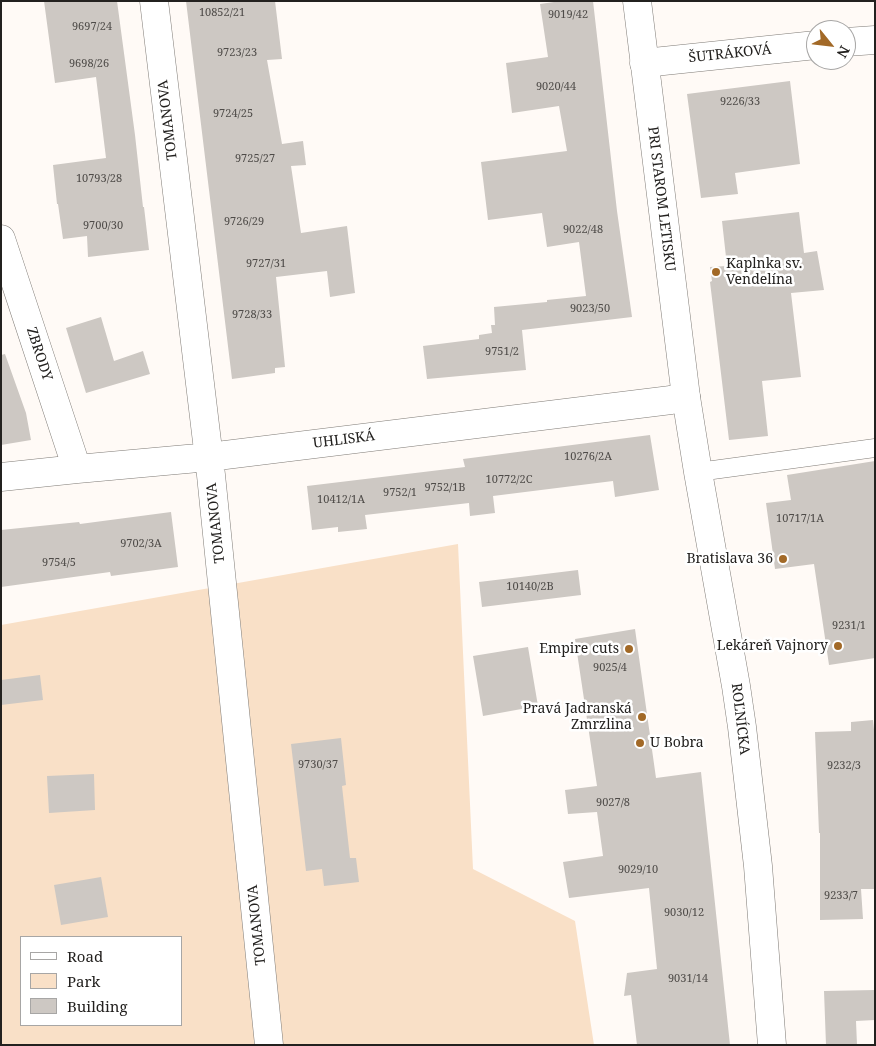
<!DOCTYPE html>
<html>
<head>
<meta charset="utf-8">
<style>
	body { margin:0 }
	#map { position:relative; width:876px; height:1046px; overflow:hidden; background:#fffaf6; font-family:"Noto Serif",serif }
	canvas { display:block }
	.frame { position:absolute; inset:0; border:2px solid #23211f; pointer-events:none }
	.legend { position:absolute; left:20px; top:936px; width:162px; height:90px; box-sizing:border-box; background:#fff; border:1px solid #a7a6a5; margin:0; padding:6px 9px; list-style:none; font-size:15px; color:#23211f }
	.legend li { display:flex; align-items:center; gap:10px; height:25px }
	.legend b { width:25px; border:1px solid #a7a6a5 }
	.north { position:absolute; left:806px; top:20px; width:50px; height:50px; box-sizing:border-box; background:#fff; border:1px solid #a7a6a5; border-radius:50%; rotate:119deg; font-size:14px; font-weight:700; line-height:20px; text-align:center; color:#23211f }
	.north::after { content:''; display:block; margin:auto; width:18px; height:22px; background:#a26927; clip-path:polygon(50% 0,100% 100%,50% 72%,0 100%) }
</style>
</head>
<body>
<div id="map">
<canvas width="876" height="1046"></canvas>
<div class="frame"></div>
<ul class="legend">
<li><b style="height:6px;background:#fff"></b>Road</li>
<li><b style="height:14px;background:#f9e0c7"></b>Park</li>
<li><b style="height:14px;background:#cdc8c3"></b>Building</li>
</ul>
<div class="north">N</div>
</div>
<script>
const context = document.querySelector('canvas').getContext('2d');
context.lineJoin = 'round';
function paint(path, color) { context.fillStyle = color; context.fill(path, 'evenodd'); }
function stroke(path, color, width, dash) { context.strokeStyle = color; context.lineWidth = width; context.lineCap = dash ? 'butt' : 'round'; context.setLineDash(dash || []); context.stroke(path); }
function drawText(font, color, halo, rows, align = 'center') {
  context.font = font + ' "Noto Serif",serif'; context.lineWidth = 5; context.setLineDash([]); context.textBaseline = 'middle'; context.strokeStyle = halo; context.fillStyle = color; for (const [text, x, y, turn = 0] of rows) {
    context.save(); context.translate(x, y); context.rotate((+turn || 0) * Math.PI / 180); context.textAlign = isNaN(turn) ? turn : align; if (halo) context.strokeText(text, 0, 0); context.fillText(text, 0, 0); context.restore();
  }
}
paint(new Path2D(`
	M458 544 473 869 575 921 594 1045H1V625ZM21 937H181V1025H21Z`), '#f9e0c7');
paint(new Path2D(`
	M44 1H117L135 135 143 207H144L149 250 88 257 87 236 63 239 58 204H57L53 165 106 158 96 77 55 83Z
	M186 1H275L282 59 267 60 282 144 303 141 306 165 291 166 301 233 347 226 355 293 330 297 327 271 276 277 285 367 275 368V373L232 379Z
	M561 1H593L617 211 632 317 522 330 526 370 427 379 423 346 479 339V335L492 333 491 325H495L494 307 547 302V300L586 296 579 242 547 247 542 213 488 220 481 162 567 151 559 106 512 113 506 63 548 57 540 4Z
	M790 81 800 164 735 173 738 194 701 198 687 94Z
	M799 212 804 253 817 251 824 290 791 293 801 377 762 381 768 436 729 440 710 282 712 281 710 267 727 266 722 221Z
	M101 317 114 361 143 351 150 374 86 393 66 328Z
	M5 354 26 413 31 440 1 445V355Z
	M650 435 659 490 615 497 613 481 493 496 495 513 470 516 469 503 365 515 367 529 338 532V527L312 530 307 486 465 467 463 459Z
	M875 461V658L829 665 814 564 775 569 766 503 791 500 787 475Z
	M171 512 178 567 111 576 110 572 1 587V530L79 522 80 524Z
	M578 570 581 595 482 607 479 582Z
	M635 629 656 778 701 772 730 1045H637L631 995 624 996 627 973 657 969 649 888 569 898 563 862 603 856 597 812 568 814 565 790 597 786 575 639Z
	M528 647 538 706 483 716 473 656Z
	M40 675 43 700 1 705V680Z
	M873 720 875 739V889H861L863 919 820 920V833H819L815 732 851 731V722Z
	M341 738 346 785 342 786 350 858H356L359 882 324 886 322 869 306 871 291 744Z
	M94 774 95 810 49 813 47 776Z
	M101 877 108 917 61 925 54 885Z
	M875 990V1020L856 1021 857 1045H826L824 991Z`), '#cdc8c3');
const service = new Path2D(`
	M698 472 875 448`);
const minor = new Path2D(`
	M154 1 211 475 269 1045
	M846 42 875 40
	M644 63 816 45
	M1 239 77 469
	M1 477 77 469 209 457 671 400 686 397`);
const tertiary = new Path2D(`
	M637 1 686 397 698 472 736 686 742 727 758 866 772 1045`);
stroke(service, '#7f7b76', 19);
stroke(minor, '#7f7b76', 29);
stroke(tertiary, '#7f7b76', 29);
stroke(service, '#fff', 18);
stroke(minor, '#fff', 28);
stroke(tertiary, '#fff', 28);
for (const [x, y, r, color] of [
	[716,272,5,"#a26927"],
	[783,559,5,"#a26927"],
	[838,646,5,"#a26927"],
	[629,649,5,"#a26927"],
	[642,717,5,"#a26927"],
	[640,743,5,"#a26927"]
]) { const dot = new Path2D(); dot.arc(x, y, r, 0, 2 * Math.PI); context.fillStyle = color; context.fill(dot); stroke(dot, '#fff', 2); }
drawText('11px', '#4e4b48', null, [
	["10852/21",222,13],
	["9019/42",568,15],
	["9697/24",92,27],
	["9723/23",237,53],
	["9698/26",89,64],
	["9020/44",556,87],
	["9226/33",740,102],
	["9724/25",233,114],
	["9725/27",255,159],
	["10793/28",99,179],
	["9726/29",244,222],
	["9700/30",103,226],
	["9022/48",583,230],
	["9727/31",266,264],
	["9023/50",590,309],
	["9728/33",252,315],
	["9751/2",502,352],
	["10276/2A",588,457],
	["10772/2C",509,480],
	["9752/1B",445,488],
	["9752/1",400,493],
	["10412/1A",341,500],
	["10717/1A",800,519],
	["9702/3A",141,544],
	["9754/5",59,563],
	["10140/2B",530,587],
	["9231/1",849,626],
	["9025/4",610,668],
	["9730/37",318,765],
	["9232/3",844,766],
	["9027/8",613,803],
	["9029/10",638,870],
	["9233/7",841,896],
	["9030/12",684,913],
	["9031/14",688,979]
]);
drawText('14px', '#23211f', '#fff', [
	["ŠUTRÁKOVÁ",730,54,-6],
	["TOMANOVA",168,120,-97],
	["PRI STAROM LETISKU",661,199,83],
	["ZBRODY",39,354,72],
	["UHLISKÁ",344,440,-7],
	["TOMANOVA",216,523,-96],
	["ROĽNÍCKA",740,719,83],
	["TOMANOVA",257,925,-96]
]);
drawText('14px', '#23211f', '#fff', [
	["Kaplnka sv.",726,264,"left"],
	["Vendelína",726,280,"left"],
	["Bratislava 36",773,559],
	["Lekáreň Vajnory",828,646],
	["Empire cuts",619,649],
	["Pravá Jadranská",632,709],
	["Zmrzlina",632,725],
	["U Bobra",650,743,"left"]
], 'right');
</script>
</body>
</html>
